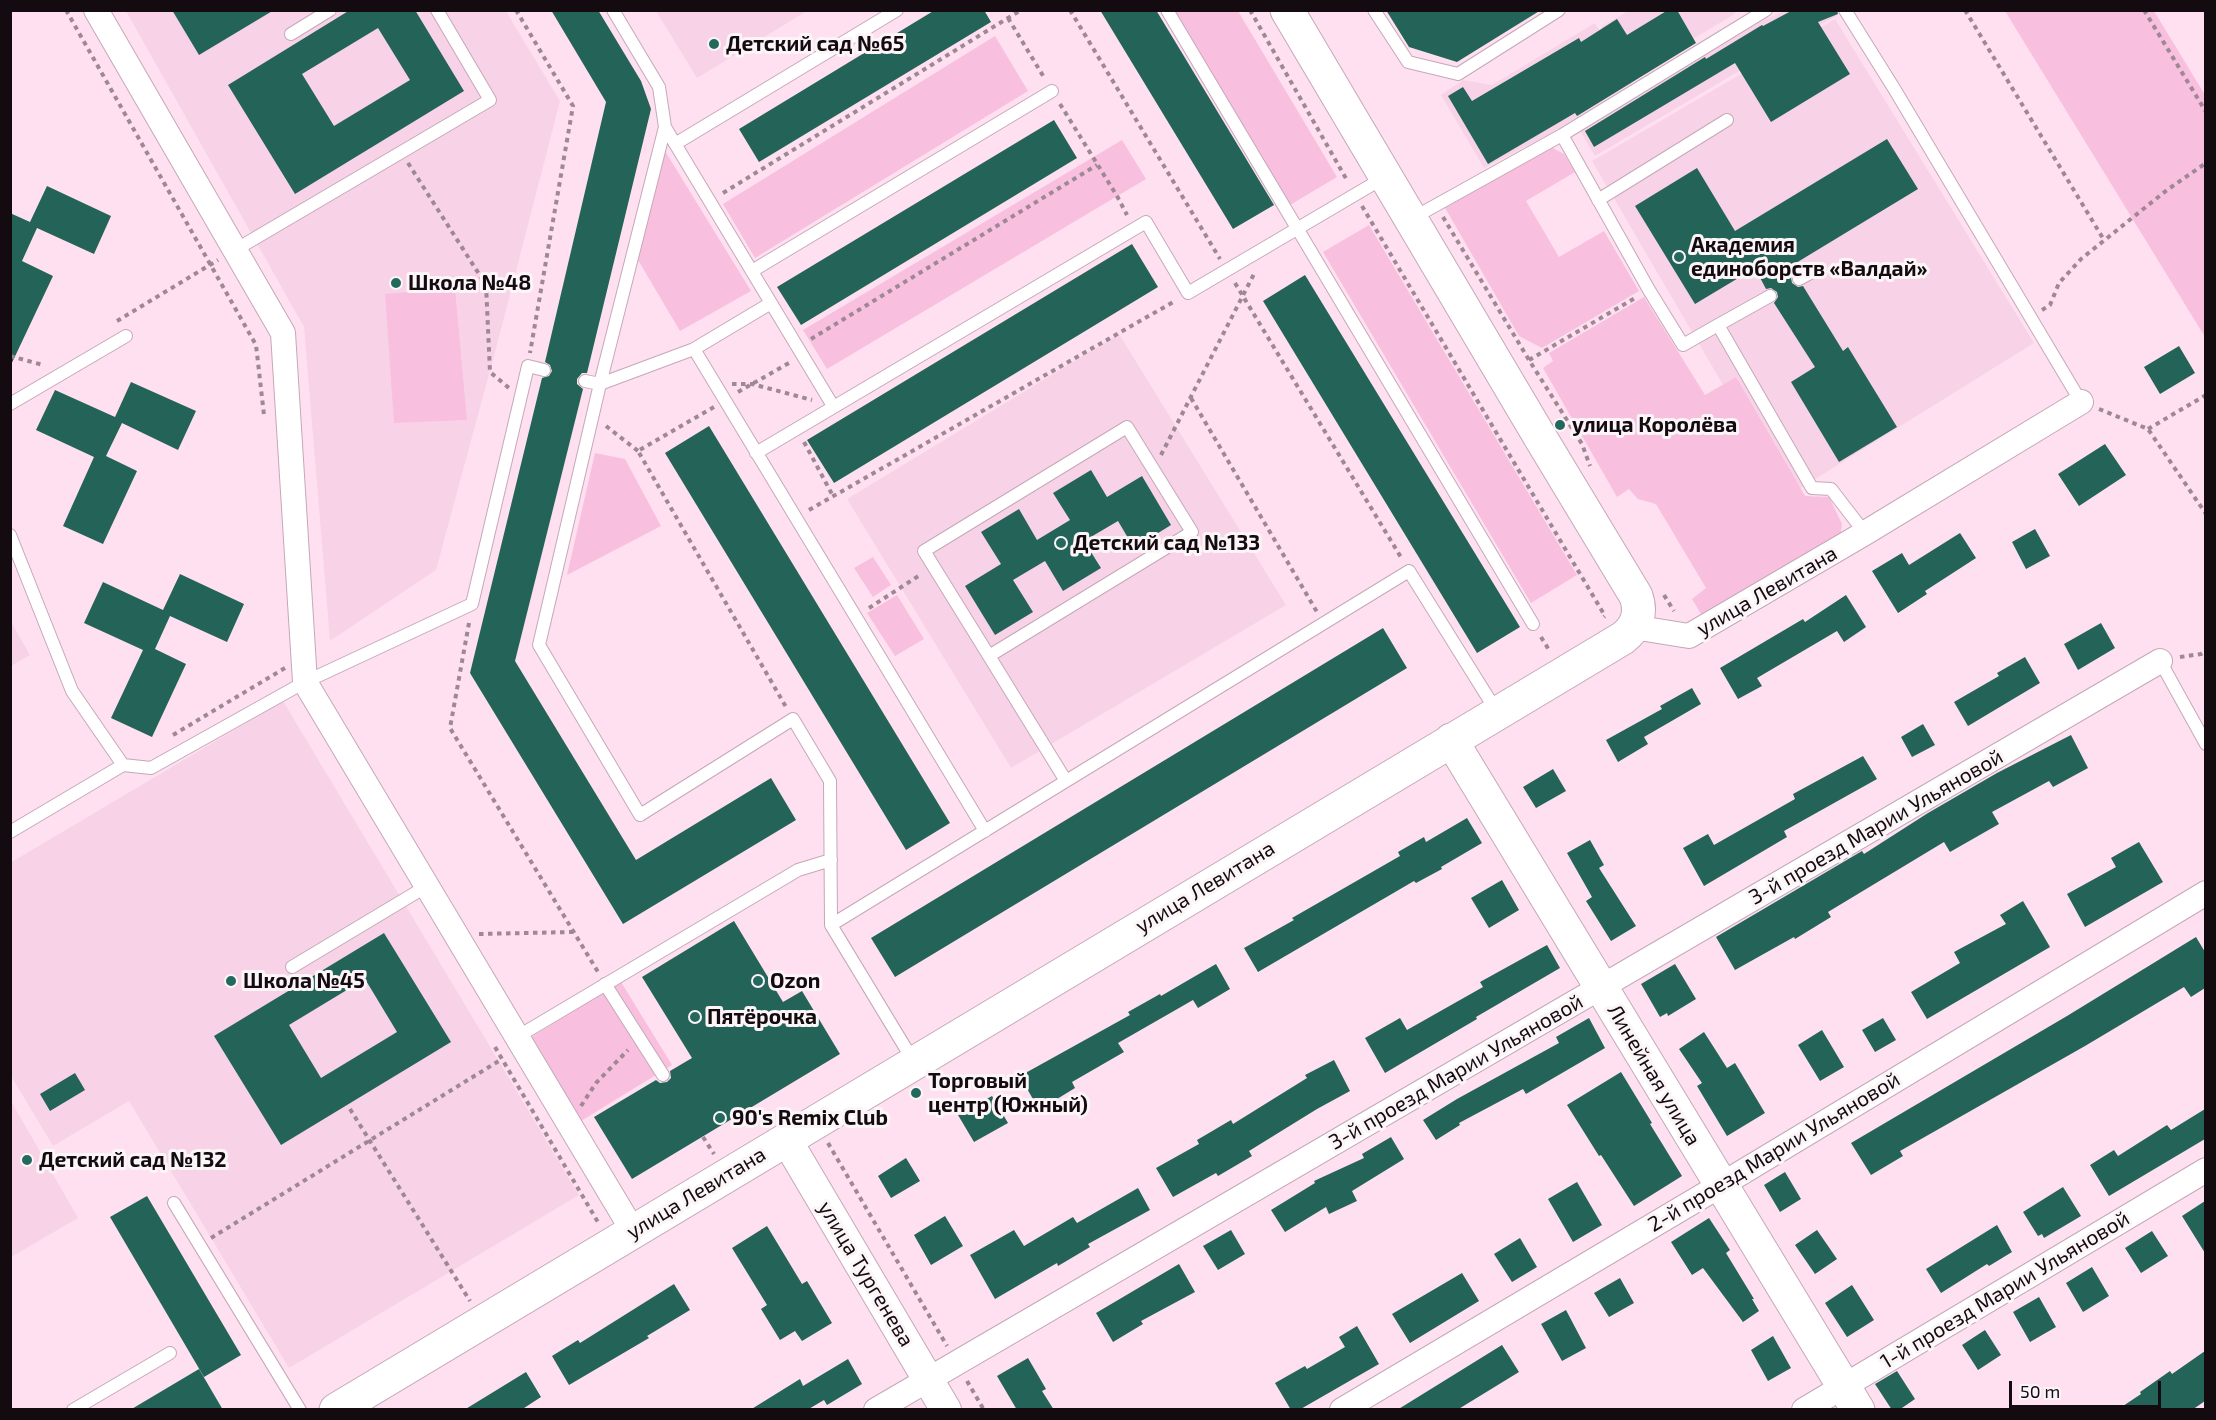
<!DOCTYPE html>
<html>
<head>
<meta charset="utf-8">
<style>
	body { margin:0 }
	#map { position:relative; width:2216px; height:1420px; overflow:hidden; background:#fee0f0; font-family:"Exo 2",sans-serif }
	canvas { display:block }
	.frame { position:absolute; inset:0; border:12px solid #140b10; pointer-events:none }
	.scale { position:absolute; left:2009px; top:1381px; width:152px; height:27px; box-sizing:border-box; border:3px solid #140b10; border-top:0; padding-left:8px; font-size:18px; line-height:21px; white-space:nowrap; color:#140b10; -webkit-text-stroke:4px #fbf5f8; paint-order:stroke }
</style>
</head>
<body>
<div id="map">
<canvas width="2216" height="1420"></canvas>
<div class="frame"></div>
<div class="scale">50 m</div>
</div>
<script>
const context = document.querySelector('canvas').getContext('2d');
context.lineJoin = 'round';
function paint(path, color) { context.fillStyle = color; context.fill(path, 'evenodd'); }
function stroke(path, color, width, dash) { context.strokeStyle = color; context.lineWidth = width; context.lineCap = dash ? 'butt' : 'round'; context.setLineDash(dash || []); context.stroke(path); }
function drawText(font, color, halo, rows, align = 'center') {
  context.font = font + ' "Exo 2",sans-serif'; context.lineWidth = 6; context.setLineDash([]); context.textBaseline = 'middle'; context.strokeStyle = halo; context.fillStyle = color; for (const [text, x, y, turn = 0] of rows) {
    context.save(); context.translate(x, y); context.rotate((+turn || 0) * Math.PI / 180); context.textAlign = isNaN(turn) ? turn : align; if (halo) context.strokeText(text, 0, 0); context.fillText(text, 0, 0); context.restore();
  }
}
paint(new Path2D(`
	M1733 10 1735 14 1630 76 1601 27 1628 11Z
	M126 11H506L560 101 498 341 436 570 330 641 304 327Z
	M656 11H807L697 78Z
	M1784 11H1834L1837 16 1804 33 1595 156 1580 131 1762 21Z
	M1835 19 2034 343 1788 496 1592 161Z
	M1595 23 1632 83 1546 136 1484 168 1441 95 1463 80 1492 85Z
	M1119 334 1286 605 1011 768 847 499Z
	M10 620 30 655 11 666H10Z
	M283 701 579 1195 289 1368 129 1101 53 1146 11 1076 10 863Z
	M11 1101 78 1218 11 1257H10Z`), '#f8d3e7');
paint(new Path2D(`
	M1175 11H1238L1337 177 1290 205Z
	M2005 11H2154L2205 95V337Z
	M995 36 1028 91 755 258 723 204Z
	M1122 140 1146 179 827 369 803 330Z
	M1551 147 1564 154 1575 172 1526 201 1559 257 1604 231 1639 291 1542 348 1519 336 1444 206Z
	M665 151 751 291 680 331 638 260Z
	M1369 225 1577 575 1531 603 1323 252Z
	M455 288 467 420 394 423 385 294Z
	M1644 297 1705 395 1736 377 1805 496 1829 497 1842 524 1840 538 1704 619 1692 599 1706 588 1656 504 1638 499 1629 489 1617 497 1543 368 1553 361 1549 353Z
	M595 453 625 459 661 526 567 575Z
	M873 557 891 585 873 597 854 568Z
	M897 595 924 639 895 656 867 613Z
	M621 982 672 1065 568 1129 517 1046Z`), '#f9bfdf');
paint(new Path2D(`
	M172 10H274L199 55Z
	M350 10H415L464 91 295 194 228 85ZM378 28 410 80 334 126 302 74Z
	M551 10H598L641 81 651 109 587 373H582L577 379V384L583 389 515 661 636 860 771 778 796 820 623 924 470 673 542 378 549 376 552 371 550 365 545 362 606 102Z
	M935 10H984L991 22 759 162 739 129Z
	M1100 10H1156L1274 205 1233 229Z
	M1386 10H1541L1457 62 1409 47Z
	M1668 10H1677L1696 43 1577 116 1575 113 1488 164 1448 96 1463 87 1472 101 1579 38 1581 42 1617 19 1627 35Z
	M1793 10H1837L1838 14 1818 22 1850 74 1771 122 1735 63 1594 147 1585 131 1705 57 1706 59 1762 25 1763 26Z
	M1054 120 1077 158 801 325 777 287Z
	M1887 139 1918 189 1791 266 1795 272 1791 278 1792 283 1798 287 1803 286 1843 351 1848 347 1897 427 1839 462 1791 382 1815 367 1774 303 1778 297 1777 292 1771 288 1766 289 1755 268 1695 304 1635 206 1697 168 1735 231Z
	M47 186 111 216 94 254 37 228 22 261 53 276 10 367V213L30 222Z
	M1132 244 1158 287 834 483 807 440Z
	M1305 275 1520 627 1477 653 1263 301Z
	M2179 346 2195 373 2160 394 2144 367Z
	M131 382 196 411 178 450 122 423 106 456 137 471 103 544 63 526 94 457 36 430 55 390 115 417Z
	M709 426 950 823 906 850 665 453Z
	M2105 444 2126 475 2079 506 2058 474Z
	M1091 470 1107 497 1142 476 1171 525 1134 548 1118 521 1084 541 1101 568 1063 591 1045 561 1013 580 1033 612 995 635 965 586 1001 564 981 532 1019 509 1037 540 1070 520 1053 493Z
	M2035 529 2050 556 2026 569 2012 542Z
	M1960 533 1976 558 1925 591 1927 594 1898 613 1872 571 1902 553 1909 565Z
	M180 574 244 604 227 642 170 616 155 649 186 664 152 737 111 718 143 650 84 623 103 582 163 610Z
	M1846 595 1866 627 1844 642 1837 631 1757 678 1762 686 1738 699 1720 668 1803 619 1805 622Z
	M2101 623 2115 648 2078 670 2064 644Z
	M1383 628 1407 668 895 977 871 938Z
	M2025 657 2040 683 1968 726 1954 702 1999 676 1997 673Z
	M1692 688 1701 704 1644 737 1648 744 1618 762 1606 740 1662 709 1660 706Z
	M1923 724 1935 745 1912 757 1901 737Z
	M2071 735 2088 768 2053 787 2049 781 1992 812 1999 824 1950 852 1944 842 1828 912 1831 917 1795 939 1794 937 1735 970 1716 937 1862 851 1864 854 1928 813 1997 773Z
	M1863 756 1877 779 1784 831 1787 837 1704 886 1683 848 1708 834 1714 845 1795 799 1793 794Z
	M1553 769 1566 791 1536 808 1523 787Z
	M1467 818 1482 843 1441 867 1442 869 1416 883 1414 881 1258 972 1244 948 1294 920 1292 918 1400 856 1398 852 1424 837 1426 842Z
	M1590 840 1604 865 1599 868 1636 926 1611 941 1586 901 1592 897 1567 853Z
	M2139 842 2163 882 2085 927 2067 894 2116 867 2111 858Z
	M1502 880 1519 910 1489 928 1471 898Z
	M2023 901 2050 947 1927 1019 1911 992 1960 963 1954 952 2006 924 2000 915Z
	M734 921 783 1002 802 991 840 1054 632 1179 594 1117 656 1080 660 1083 667 1082 671 1078 670 1071 692 1058 642 977Z
	M384 933 451 1042 281 1145 214 1036ZM365 979 397 1032 321 1078 289 1025Z
	M2196 937 2205 952V988L2191 997 2184 987 2085 1046 1900 1151 1903 1156 1871 1175 1851 1143 2067 1016Z
	M1547 945 1560 968 1476 1017 1477 1019 1385 1073 1365 1038 1400 1018 1407 1030 1483 987 1480 982Z
	M1216 964 1230 989 1198 1008 1193 1000 1118 1043 1124 1052 1072 1082 1075 1088 1039 1110 1020 1076 1130 1015 1128 1012 1160 994 1161 996Z
	M1675 964 1696 999 1668 1016 1667 1013 1660 1017 1641 984Z
	M1589 1018 1605 1048 1526 1094 1523 1089 1459 1123 1460 1125 1436 1140 1423 1120 1457 1099 1559 1043 1556 1037Z
	M1883 1018 1896 1040 1875 1052 1862 1030Z
	M1822 1030 1844 1067 1820 1081 1798 1045Z
	M1704 1032 1727 1068 1735 1063 1765 1113 1727 1136 1697 1086 1702 1083 1679 1049Z
	M1334 1060 1350 1091 1317 1109 1249 1151 1252 1156 1218 1176 1216 1173 1173 1197 1156 1168 1199 1144 1197 1140 1231 1120 1233 1124 1307 1078 1305 1075Z
	M1621 1072 1652 1123 1650 1124 1682 1176 1634 1206 1601 1155 1599 1156 1567 1105Z
	M75 1073 85 1090 50 1111 40 1094Z
	M992 1096 1008 1123 974 1142 958 1115Z
	M2205 1109V1139L2109 1196 2090 1165 2114 1150 2118 1156 2167 1125 2171 1130Z
	M1391 1137 1404 1159 1352 1191 1357 1201 1329 1214 1326 1207 1285 1232 1271 1210 1315 1183 1314 1181 1364 1158 1362 1154Z
	M906 1158 920 1181 891 1198 878 1176Z
	M1785 1172 1801 1199 1780 1212 1764 1185Z
	M1577 1182 1602 1225 1573 1242 1548 1199Z
	M2063 1187 2081 1216 2044 1238 2042 1234 2038 1236 2023 1212Z
	M1138 1188 1150 1210 1088 1244 1090 1247 1058 1266 1057 1263 995 1299 970 1255 1014 1230 1024 1246 1073 1217 1077 1223Z
	M147 1196 241 1355 204 1377 110 1217Z
	M2205 1201V1253L2182 1216Z
	M945 1216 963 1246 931 1265 914 1235Z
	M1709 1218 1730 1250 1726 1253 1754 1299H1752L1759 1311 1743 1322 1703 1268 1692 1275 1671 1242Z
	M1997 1225 2012 1252 1989 1266 1987 1264 1941 1293 1926 1269Z
	M767 1226 802 1284 807 1281 832 1323 802 1341 795 1331 780 1340 761 1309 767 1305 732 1248Z
	M1231 1230 1245 1254 1218 1270 1203 1246Z
	M1817 1230 1837 1259 1815 1274 1795 1245Z
	M2152 1231 2168 1256 2141 1273 2125 1248Z
	M1520 1238 1537 1267 1512 1282 1494 1254Z
	M1179 1264 1195 1292 1141 1321 1143 1324 1113 1342 1096 1313Z
	M2092 1267 2109 1296 2083 1312 2066 1283Z
	M1462 1273 1479 1301 1410 1343 1392 1314Z
	M1620 1278 1634 1303 1609 1317 1594 1293Z
	M674 1284 690 1310 647 1336 649 1338 569 1385 552 1356 578 1340 580 1343Z
	M1852 1285 1874 1320 1847 1337 1825 1303Z
	M2039 1297 2056 1327 2030 1342 2013 1312Z
	M1566 1310 1586 1348 1562 1361 1541 1324Z
	M1357 1326 1379 1364 1299 1410H1291L1275 1383 1305 1366 1307 1369 1345 1347 1339 1337Z
	M1985 1330 2001 1355 1978 1370 1962 1345Z
	M1773 1336 1791 1368 1768 1381 1751 1350Z
	M1502 1345 1519 1372 1457 1410H1397Z
	M2205 1351V1401L2192 1410H2117L2141 1394 2140 1392 2170 1371 2172 1374Z
	M1028 1358 1046 1389 1042 1391 1054 1410H1017L997 1376Z
	M848 1359 862 1384 827 1405 824 1400 807 1410H750L800 1379 803 1386Z
	M199 1369 223 1410H130Z
	M1897 1371 1915 1399 1899 1410H1892L1875 1384Z
	M526 1372 541 1397 521 1410H464Z`), '#236358');
const service = new Path2D(`
	M613 10 659 87 665 127 600 384 539 645 640 815 793 719 830 781 831 925 914 1062
	M1167 10 1533 624
	M1374 10 1408 62 1458 74 1559 10
	M1845 10 1895 90 2081 402
	M291 34 330 10
	M665 127 833 406
	M1562 135 1649 290 1683 345 1718 325 1812 488 1831 489 1865 533
	M675 144 897 10
	M1598 200 1727 120
	M1413 218 1562 135 1766 10
	M235 250 490 100 437 10
	M752 271 1052 91
	M1799 279 1818 269
	M1718 325 1770 296
	M694 349 985 831
	M585 381 600 384 694 349 771 303
	M10 404 126 336
	M756 453 1146 222 1188 293 1385 177
	M10 535 72 691 123 765 151 768 305 682 472 604 528 366 544 370
	M989 656 924 551 1127 427 1192 532 989 656 1066 781
	M2160 661 2206 744
	M10 832 123 765
	M831 925 1409 571 1497 712
	M292 967 427 886
	M605 984 663 1075
	M517 1037 798 870 831 860
	M174 1203 300 1410
	M73 1410 170 1353`);
const minor = new Path2D(`
	M96 10 283 333 305 682 633 1231
	M1633 627 1689 636 1865 533 2081 402
	M876 1410 2160 661
	M1342 1410 1721 1185 2206 893
	M1804 1410 2206 1170`);
const tertiary = new Path2D(`
	M786 1139 946 1410`);
const secondary = new Path2D(`
	M1451 740 1858 1410
	M336 1410 1623 638C1637 627 1642 613 1636 596L1540 437 1287 10`);
stroke(service, '#c5a8b8', 14);
stroke(minor, '#c5a8b8', 26);
stroke(tertiary, '#c5a8b8', 32);
stroke(secondary, '#c5a8b8', 35);
stroke(new Path2D(`
	M66 10 256 345 264 415
	M516 10 573 106 530 353
	M1070 10 1220 259
	M1250 10 1348 182
	M1965 10 2104 240
	M2144 10 2206 112
	M1008 18 1045 79
	M1060 104 1117 196 1127 215
	M408 163 486 285 490 372 509 388
	M723 193 1021 10
	M1362 206 1605 616 1604 617
	M1443 217 1529 360 1582 444 1590 466
	M1235 283 1402 559
	M2042 310 2050 305 2059 283 2081 259 2167 190 2206 163
	M117 321 218 260
	M811 339 1097 165
	M10 356 43 365
	M1529 360 1635 298
	M732 384H752L812 400
	M738 392 789 363
	M1191 398 1317 612
	M714 407 638 451 786 707
	M2099 409 2148 429 2206 514
	M606 426 638 451
	M2148 429 2206 395
	M804 442 833 496
	M1161 455 1255 272
	M809 510 1175 301
	M1664 595 1674 611
	M869 608 920 575
	M469 623 450 728 598 972
	M1541 637 1549 650
	M2180 657 2201 654 2206 651
	M173 735 285 668
	M479 934 573 932
	M495 1047 599 1224
	M581 1106 596 1083 628 1050
	M350 1109 470 1301
	M703 1137 714 1154
	M828 1143 947 1346
	M211 1238 502 1059
	M967 1381 984 1410`), '#9d8894', 4, [4.5, 4.5]);
stroke(service, '#fff', 12);
stroke(minor, '#fff', 24);
stroke(tertiary, '#fff', 30);
stroke(secondary, '#fff', 33);
for (const [x, y, r, color] of [
	[714,44,6,"#23695d"],
	[1679,257,6,"#23695d"],
	[396,283,6,"#23695d"],
	[1560,425,6,"#23695d"],
	[1061,543,6,"#23695d"],
	[231,981,6,"#23695d"],
	[758,981,6,"#23695d"],
	[695,1017,6,"#23695d"],
	[916,1093,6,"#23695d"],
	[720,1118,6,"#23695d"],
	[27,1160,6,"#23695d"]
]) { const dot = new Path2D(); dot.arc(x, y, r, 0, 2 * Math.PI); context.fillStyle = color; context.fill(dot); stroke(dot, '#fbf5f8', 2); }
drawText('bold 21px', '#140b10', '#fbf5f8', [
	["Детский сад №65",726,44],
	["Академия",1691,245],
	["единоборств «Валдай»",1691,269],
	["Школа №48",408,283],
	["улица Королёва",1572,425],
	["Детский сад №133",1073,543],
	["Школа №45",243,981],
	["Ozon",770,981],
	["Пятёрочка",707,1017],
	["Торговый",928,1081],
	["центр (Южный)",928,1105],
	["90's Remix Club",732,1118],
	["Детский сад №132",39,1160]
], 'left');
drawText('21px', '#140b10', '#fbf5f8', [
	["улица Левитана",1767,591,-30],
	["3-й проезд Марии Ульяновой",1876,827,-30],
	["улица Левитана",1205,887,-31],
	["3-й проезд Марии Ульяновой",1456,1072,-30],
	["Линейная улица",1654,1075,59],
	["2-й проезд Марии Ульяновой",1774,1152,-31],
	["улица Левитана",696,1193,-31],
	["улица Тургенева",866,1274,59],
	["1-й проезд Марии Ульяновой",2005,1290,-31]
]);
</script>
</body>
</html>
